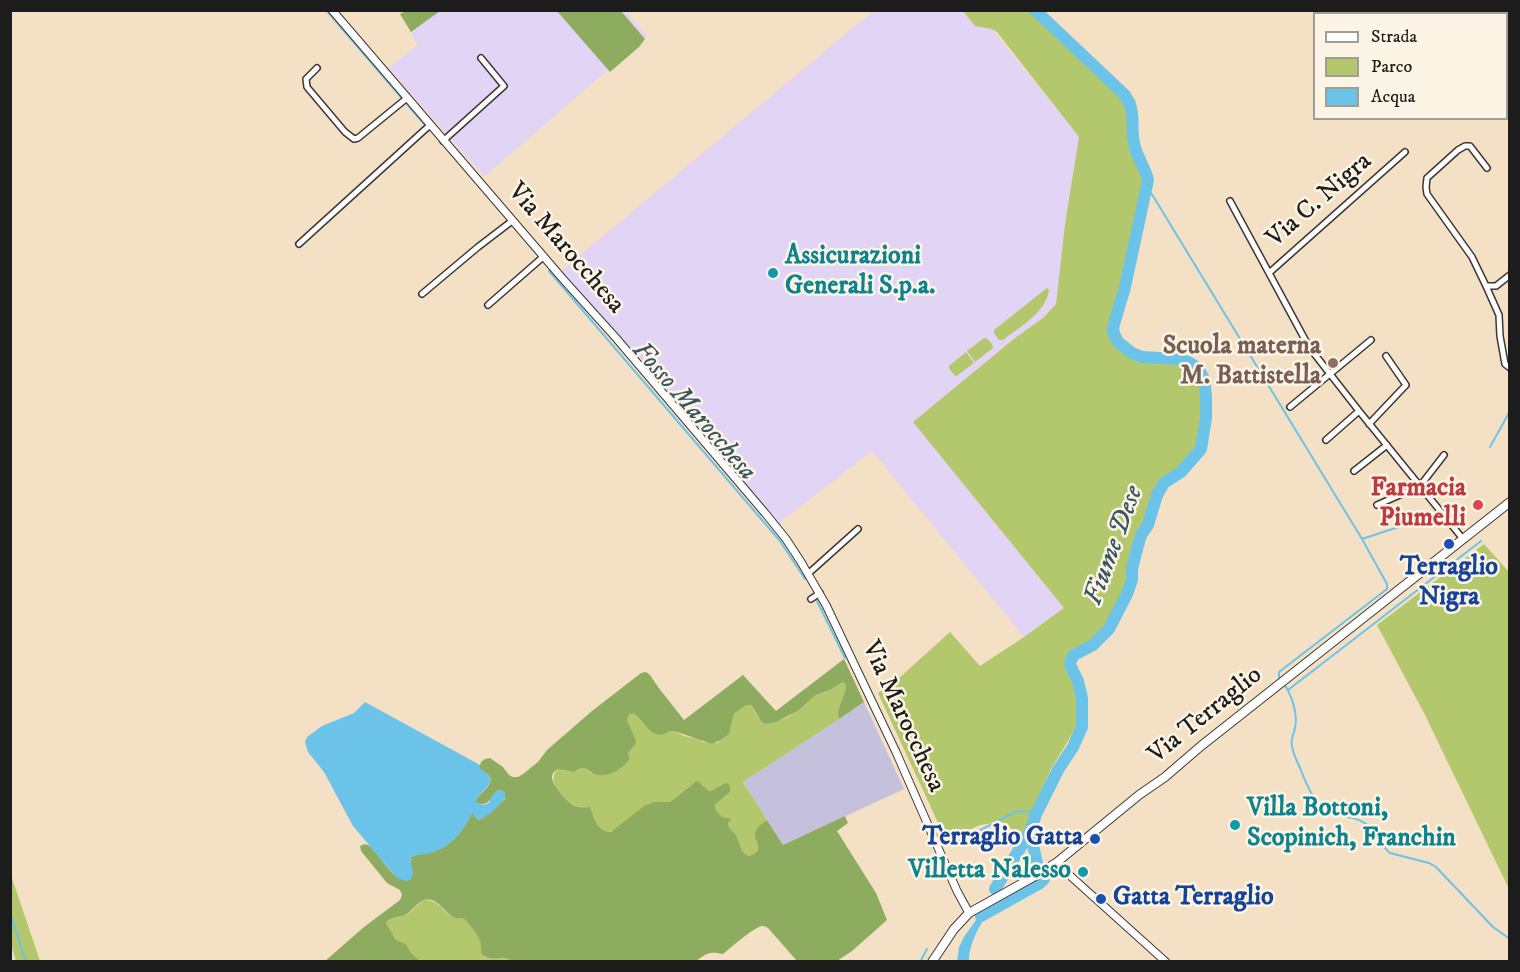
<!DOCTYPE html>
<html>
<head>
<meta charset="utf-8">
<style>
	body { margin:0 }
	#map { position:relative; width:1520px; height:972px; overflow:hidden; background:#f4e0c4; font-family:"IM FELL DW Pica",serif }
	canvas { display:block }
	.frame { position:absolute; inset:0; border:12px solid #1c1c1c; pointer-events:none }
	.legend { position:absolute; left:1313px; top:12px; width:195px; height:108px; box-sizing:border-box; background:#fcf5e5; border:2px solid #a29e95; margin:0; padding:8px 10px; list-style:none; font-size:18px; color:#1c1c1c }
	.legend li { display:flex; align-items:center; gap:12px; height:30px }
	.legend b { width:30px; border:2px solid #a29e95 }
</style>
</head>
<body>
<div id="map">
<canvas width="1520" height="972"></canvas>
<div class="frame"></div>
<ul class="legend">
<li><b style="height:8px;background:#fff"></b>Strada</li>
<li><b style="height:16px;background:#b3c86c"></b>Parco</li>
<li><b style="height:16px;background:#6cc3e9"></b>Acqua</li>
</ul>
</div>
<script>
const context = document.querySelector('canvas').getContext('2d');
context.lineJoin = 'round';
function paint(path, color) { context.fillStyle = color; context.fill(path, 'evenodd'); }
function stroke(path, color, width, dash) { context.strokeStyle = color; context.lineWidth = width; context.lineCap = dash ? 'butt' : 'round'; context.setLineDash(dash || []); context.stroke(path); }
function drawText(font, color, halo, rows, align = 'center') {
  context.font = font + ' "IM FELL DW Pica",serif'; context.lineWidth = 5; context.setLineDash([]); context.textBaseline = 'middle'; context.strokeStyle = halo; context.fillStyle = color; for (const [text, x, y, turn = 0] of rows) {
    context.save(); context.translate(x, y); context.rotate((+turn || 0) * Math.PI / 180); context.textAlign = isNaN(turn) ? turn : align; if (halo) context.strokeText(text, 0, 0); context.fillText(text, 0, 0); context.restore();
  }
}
paint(new Path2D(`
	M418 11H625L647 36 484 177 415 98 401 85 402 83 388 68 418 45 412 36V32L420 25Z
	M873 11H963L975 25 992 29 1079 137 1065 224 1056 304 1043 318 1015 338 913 422 1064 608 1024 637 872 451 778 524 561 271Z`), '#e1d4f4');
paint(new Path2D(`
	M864 702 904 789 783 845 743 782Z`), '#c5c0db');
paint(new Path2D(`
	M963 11H1044L1128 92 1125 95 1135 99C1140 115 1134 131 1138 147 1142 159 1148 170 1152 183L1127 293 1117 326 1118 333 1123 342 1130 347 1144 352 1183 358 1190 359 1200 365 1207 378 1210 393V416L1206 446 1193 465 1166 489 1156 507 1138 555 1134 574 1107 625 1097 638 1071 652 1065 661 1066 666 1078 697 1080 710 1078 722 1074 731 1051 769 1032 813 1026 833 1005 869 991 887 993 881 1003 867 1021 836 1002 822 980 825 946 840 878 693 898 679 950 632 980 666 1024 637 1064 608 913 422 1015 338 1043 318 1056 304 1065 224 1079 137 997 32 992 29 975 26Z
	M1047 288 1049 290C1046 313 1019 327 1003 340H999L994 333V330Z
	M984 338C988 338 993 344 993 348L975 362 967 351Z
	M966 352 974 363 958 375 955 376 949 368V366Z
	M1484 544 1509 572V889L1424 713 1377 625Z
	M843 682 846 685C846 697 835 706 839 719L743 782 767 820C761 825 756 833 756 841 756 843 758 844 758 846 759 852 754 854 749 856L745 854 742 850 736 835 729 827 728 823 731 820 722 817 715 810V805L730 792 722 784 714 790 709 791 702 784 694 783 670 802H659L611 832C596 831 595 818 590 807 583 807 577 808 571 804 561 798 546 779 558 769 566 771 574 774 582 768L587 769 590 773C605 773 622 774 630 758L628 753 635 745 627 720 629 715 633 712 637 715 647 727 674 731 684 736 698 739 703 742 717 743 729 734 734 714 746 705H751L756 714 766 724 786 718 798 711 816 695 830 690Z
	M10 875H11L40 961H16L11 945Z
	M424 900C439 899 442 912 454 917 456 918 462 919 464 919L480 938 484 957C495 962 504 953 514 961L425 962 419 960 411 953 406 944 396 940 386 923C392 916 396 919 404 916 411 913 417 905 424 900Z`), '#b3c86c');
paint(new Path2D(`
	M405 11V10L440 11 411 32 400 14Z
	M557 11H621L645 39 639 47 610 72Z
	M844 659 864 702 839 719C835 706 846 697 846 685L843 682 830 690 816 695 798 711 776 722 766 724 762 722 751 705H746L734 714 729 734 721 740 712 744 674 731H669C652 744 645 720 633 713L629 715 627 720 636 741 635 745 628 753 630 758C623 772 598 782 587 769L582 768 573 772 558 769C554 772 553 772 552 777 552 785 568 804 575 806 580 808 585 807 590 807 595 818 596 831 611 832L644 806 654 802H670L694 783 698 781 709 791C716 790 720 784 727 783L730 786V792L715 805V809L722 817 732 819 728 823 729 827 736 835 742 850 745 854 749 856C768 850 751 841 756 831 758 826 763 823 767 820L783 845 845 816 848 823 837 831 876 893 887 920 852 951 837 961H797L768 928C764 926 763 925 759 927 748 932 733 946 723 954 709 951 707 953 696 961L514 962C501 951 492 966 481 953 483 937 473 930 464 919 461 918 458 919 455 918 444 913 436 894 422 901 417 904 412 910 407 914 400 919 392 915 386 923L396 940 406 944 411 953 419 960 425 961 324 962 364 927 400 900 402 895 400 890 387 883 361 851 360 846 365 844 370 846 393 874 411 867V857C417 854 423 854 429 853 450 848 463 832 472 812L478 820 483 818 505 799V793L501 790 497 791C490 800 487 808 475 802 479 792 488 792 491 779 487 774 485 771 479 769L481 762 485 759 490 758 503 767 509 775 513 777H518L523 774 538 762 547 750 592 711 641 673 646 672 650 675 658 687 684 720 743 675 776 711Z`), '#8eac60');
paint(new Path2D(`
	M365 702 480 765V769L484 771 491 779C488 791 478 792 475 802L484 805 489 803C492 796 493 791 502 790L505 793V798C498 807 489 816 478 820L472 813C463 832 451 847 430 853 424 855 417 854 411 857 409 866 417 872 410 880L405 881 396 877 353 826 324 772 308 752 305 742 307 737 322 726 354 713Z
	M994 905C982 921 969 941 969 961H957L959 947 964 937 981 913Z`), '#6cc3e9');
stroke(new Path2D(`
	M326 10 424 124
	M1147 189 1153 196 1362 539 1387 584V589L1279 672V678L1280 680
	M549 271 780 541 805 579
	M1490 447 1510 411
	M1362 539 1429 517
	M817 601 845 658
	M1284 684C1292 695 1298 715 1295 728 1294 735 1290 739 1292 746 1293 754 1297 761 1300 768 1308 788 1314 806 1336 814 1346 818 1358 817 1366 824 1376 833 1380 845 1390 853L1429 863 1436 867 1493 927 1510 939
	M1288 690 1481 541
	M950 846 1015 812 1027 811 1036 814
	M10 912 26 962
	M920 962 927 949`), '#6cc3e9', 2);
stroke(new Path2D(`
	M995 889 1030 832 1036 814 1058 770 1073 747 1082 727V698L1078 681 1070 665 1071 660 1074 655 1093 645 1109 629 1127 594 1132 580V569L1136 553 1141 535 1148 525 1157 495 1164 483 1181 472 1201 449 1206 418V395L1204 379 1198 368 1188 362 1180 359 1142 357 1132 353 1118 342 1113 331 1114 324 1125 287 1148 180C1145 167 1136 156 1134 143 1130 123 1137 115 1125 95L1035 10
	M981 916 1040 883 1044 879 1037 863 1030 832`), '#6cc3e9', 12);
const minor = new Path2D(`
	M317 68 306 79 307 87 345 132 354 139 358 138 407 98
	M443 141 504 86 481 58
	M1487 168 1470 146H1465L1458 150 1427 178 1426 187 1427 194 1472 257 1486 286 1499 315 1500 336 1505 364 1510 368
	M1230 201 1309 347 1359 411 1463 539
	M299 244 430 125
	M1269 273 1405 152
	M1486 286H1496L1510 275
	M422 294 478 247 512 221
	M488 305 543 257
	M1290 407 1371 340
	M1369 424 1406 385 1386 356
	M1326 440 1359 411
	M1354 471 1387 445
	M1377 505 1420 486 1444 455
	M809 573 858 529
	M811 599 820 593`);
const tertiary = new Path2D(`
	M332 10 562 278 616 338 765 513 786 539 801 562 826 605 896 752 957 891 969 913
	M1056 863 1166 962`);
const primary = new Path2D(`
	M932 962 954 929 969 913 1037 875 1056 863 1139 795 1165 777 1201 746 1510 502`);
stroke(minor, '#3c3935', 8);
stroke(tertiary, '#3c3935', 9);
stroke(primary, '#3c3935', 10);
stroke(minor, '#fff', 5);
stroke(tertiary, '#fff', 7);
stroke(primary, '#fff', 8);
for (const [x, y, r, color] of [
	[773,273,6,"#0f9aa8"],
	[1333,363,6,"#8d6e63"],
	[1478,505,6,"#e0444e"],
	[1449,544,6,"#1a4fb4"],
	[1235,825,6,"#0f9aa8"],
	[1095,839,6,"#1a4fb4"],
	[1083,872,6,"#0f9aa8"],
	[1101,899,6,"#1a4fb4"]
]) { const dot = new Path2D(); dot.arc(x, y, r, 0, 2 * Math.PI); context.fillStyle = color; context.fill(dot); stroke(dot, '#fcf5e5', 2); }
drawText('26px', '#1c1c1c', '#fcf5e5', [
	["Via C. Nigra",1320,201,-41],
	["Via Marocchesa",565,249,49],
	["Via Terraglio",1206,716,-39],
	["Via Marocchesa",902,717,65]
]);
drawText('bold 26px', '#0d838f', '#fcf5e5', [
	["Assicurazioni",785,258],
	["Generali S.p.a.",785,288],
	["Villa Bottoni,",1247,810],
	["Scopinich, Franchin",1247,840],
	["Villetta Nalesso",1071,872,"right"]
], 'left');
drawText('bold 26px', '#785e54', '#fcf5e5', [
	["Scuola materna",1321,348],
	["M. Battistella",1321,378]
], 'right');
drawText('bold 26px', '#be3a42', '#fcf5e5', [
	["Farmacia",1466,490],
	["Piumelli",1466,520]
], 'right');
drawText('bold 26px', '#164399', '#fcf5e5', [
	["Terraglio",1449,569],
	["Nigra",1449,599],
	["Terraglio Gatta",1083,839,"right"],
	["Gatta Terraglio",1113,899,"left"]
]);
drawText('italic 27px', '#385664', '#fcf5e5', [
	["Fosso Marocchesa",693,412,49],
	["Fiume Dese",1115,546,-70]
]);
</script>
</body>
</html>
